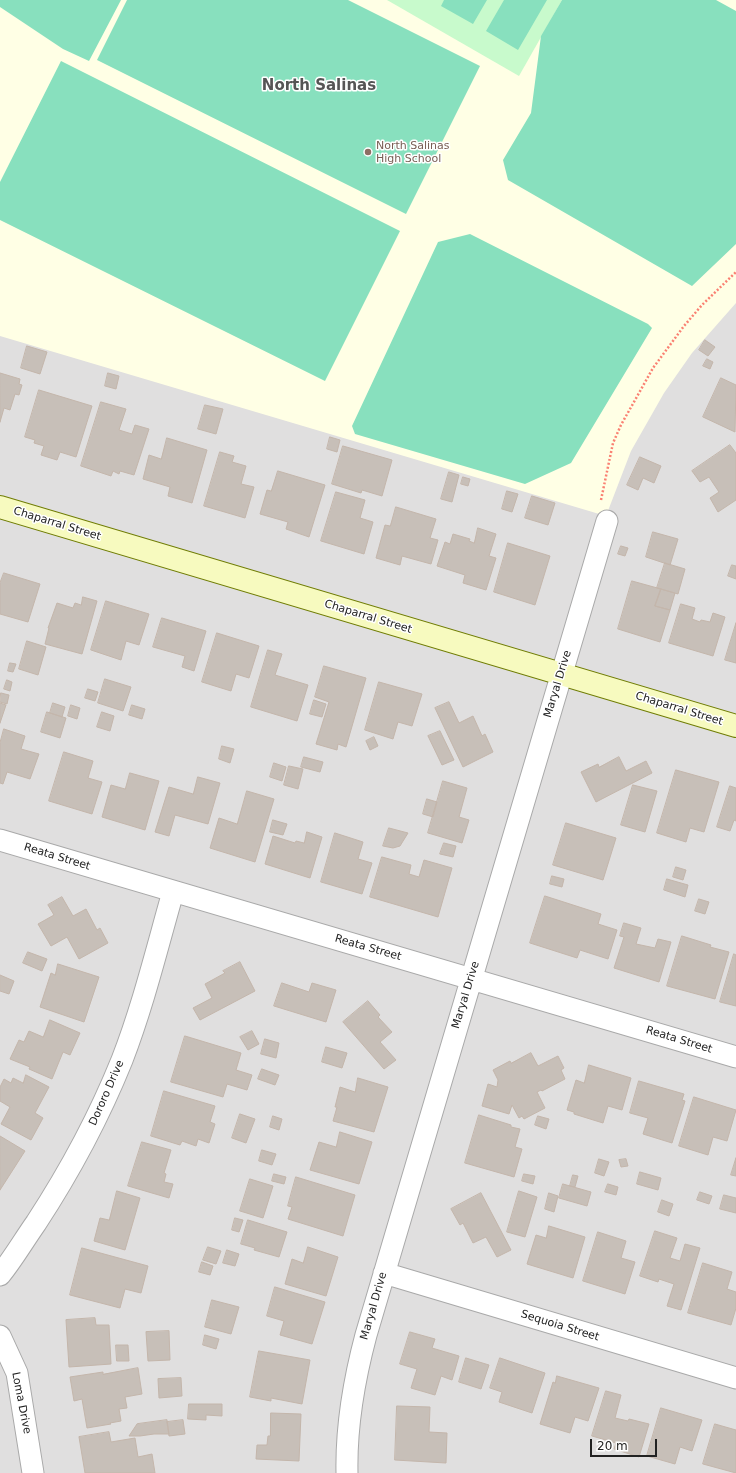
<!DOCTYPE html>
<html>
<head>
<meta charset="utf-8">
<style>
	body { margin:0 }
	#map { position:relative; width:736px; height:1473px; overflow:hidden; background:#f2efe9; font-family:"DejaVu Sans",sans-serif }
	canvas { display:block }
	.scale { position:absolute; left:590px; top:1439px; width:67px; height:18px; box-sizing:border-box; border:2px solid #222; border-top:0; padding-left:5px; font-size:12px; line-height:14px; white-space:nowrap; color:#222; -webkit-text-stroke:3px #fff; paint-order:stroke }
</style>
</head>
<body>
<div id="map">
<canvas width="736" height="1473"></canvas>
<div class="scale">20 m</div>
</div>
<script>
const context = document.querySelector('canvas').getContext('2d');
context.lineJoin = 'round';
function paint(path, color) { context.fillStyle = color; context.fill(path, 'evenodd'); }
function stroke(path, color, width, dash) { context.strokeStyle = color; context.lineWidth = width; context.lineCap = dash ? 'butt' : 'round'; context.setLineDash(dash || []); context.stroke(path); }
function drawText(font, color, halo, rows, align = 'center') {
  context.font = font + ' "DejaVu Sans",sans-serif'; context.lineWidth = 3; context.setLineDash([]); context.textBaseline = 'middle'; context.strokeStyle = halo; context.fillStyle = color; for (const [text, x, y, turn = 0] of rows) {
    context.save(); context.translate(x, y); context.rotate((+turn || 0) * Math.PI / 180); context.textAlign = isNaN(turn) ? turn : align; if (halo) context.strokeText(text, 0, 0); context.fillText(text, 0, 0); context.restore();
  }
}
paint(new Path2D(`
	M0 0H736V1473H0Z`), '#e0dfdf');
paint(new Path2D(`
	M0 0H736V303L692 353 664 393 631 451 606 516 0 336Z`), '#ffffe5');
paint(new Path2D(`
	M387 0H562L519 76Z`), '#c8facc');
paint(new Path2D(`
	M0 0H121L89 61 63 49 0 7Z
	M127 0H348L480 66 406 214 97 60Z
	M444 0H487L473 24 441 6Z
	M504 0H547L518 50 486 31Z
	M562 0H716L736 11V244L692 286 508 180 503 160 531 113 541 36Z
	M61 61 400 231 325 381 0 220V182Z
	M470 234 648 324 652 328 571 463 525 484 355 434 352 426 438 242Z`), '#88e0be');
const building = new Path2D(`
	M705 340 715 347 708 356 699 350Z
	M27 346 47 352 40 374 21 368Z
	M707 359 713 362 710 369 703 366Z
	M0 373 20 379 19 384 22 385 19 395 15 394 10 410 4 408 0 422Z
	M108 373 119 376 116 389 105 386Z
	M721 378 736 385 735 432 703 417Z
	M39 390 92 406 76 457 60 452 57 460 41 455 44 446 34 443 35 440 25 437Z
	M101 402 126 409 119 430 132 434 135 425 149 429 134 475 120 471 119 474 113 471 111 476 81 466Z
	M205 405 223 409 216 434 198 429Z
	M330 437 340 440 337 452 327 449Z
	M167 438 207 450 192 503 168 496 170 487 143 479 149 455 161 459Z
	M730 445 736 453V500L718 512 710 498 719 492 709 477 700 482 692 471Z
	M343 446 392 460 382 496 362 490 361 493 332 484Z
	M220 452 234 456 232 462 246 466 241 484 254 487 245 518 204 506Z
	M640 457 661 466 654 483 643 478 638 490 627 485Z
	M278 471 325 485 309 537 286 529 288 522 260 514 267 490 271 491Z
	M449 472 459 475 452 502 441 499Z
	M463 477 470 479 468 486 461 484Z
	M507 491 518 494 512 512 502 509Z
	M336 492 365 500 360 518 373 522 364 554 321 541Z
	M532 496 555 503 548 525 525 518Z
	M396 507 436 519 430 538 438 540 431 564 402 556 400 565 376 558 385 525 390 526Z
	M478 528 496 534 489 556 496 558 486 590 463 583 465 575 437 566 445 542 450 544 453 534 470 539 469 541 474 543Z
	M653 532 678 539 670 565 646 557Z
	M508 543 550 556 535 605 494 592Z
	M621 546 628 548 625 556 618 554Z
	M665 563 685 569 678 594 657 588Z
	M732 565 736 566V579L728 576Z
	M4 573 40 584 28 622 0 614V583Z
	M632 581 661 589 655 606 670 610 660 642 618 629Z
	M661 589 675 593 670 610 655 606Z
	M83 597 97 601 82 654 45 644 49 628H48L57 603 73 608 75 603 81 605Z
	M106 601 149 614 139 645 126 641 121 660 91 650Z
	M681 604 695 608 692 619 700 622 701 620 710 622 713 613 725 617 713 656 669 643Z
	M162 618 206 631 194 671 182 667 185 656 153 647Z
	M736 623V663L725 660Z
	M217 633 259 646 249 678 236 674 231 691 202 682Z
	M27 641 46 647 38 675 19 669Z
	M268 650 282 654 275 675 308 685 297 721 251 707Z
	M10 663 16 664 13 672 8 671Z
	M324 666 366 678 346 747 338 744 337 750 316 744 329 702 315 697Z
	M105 679 131 687 123 711 98 703Z
	M7 680 12 682 10 691 4 689Z
	M379 682 422 694 412 726 398 722 393 739 365 730Z
	M88 689 98 692 95 701 85 698Z
	M1 693 9 695 7 704 0 702Z
	M314 700 326 704 322 717 310 714Z
	M449 702 459 723 473 716 482 736 485 734 493 752 463 767 435 708Z
	M0 703 6 705 0 723Z
	M53 703 65 707 62 717 50 713Z
	M71 705 80 708 77 719 68 716Z
	M132 705 145 709 142 719 129 715Z
	M47 712 66 718 60 738 41 732Z
	M102 712 114 716 110 731 97 727Z
	M4 729 25 736 21 749 39 754 30 779 7 772 3 784 0 783V743Z
	M440 731 454 760 442 765 428 736Z
	M374 737 378 746 370 750 366 741Z
	M222 746 234 749 230 763 219 759Z
	M64 752 93 761 88 778 102 782 92 814 49 801Z
	M304 757 323 762 320 772 301 767Z
	M619 757 626 771 646 761 652 773 596 802 581 772 598 764 599 767Z
	M274 763 286 767 282 781 270 777Z
	M289 766 303 769 298 789 284 785Z
	M676 770 719 782 704 832 690 828 686 842 657 833Z
	M130 773 159 781 145 830 102 817 111 785 125 789Z
	M198 777 220 783 208 824 175 815 169 836 155 832 169 787 193 794Z
	M443 781 467 788 459 817 469 820 462 843 428 833Z
	M633 785 657 791 645 832 621 825Z
	M730 786 736 788V821L734 820 730 831 717 827Z
	M247 791 274 799 255 862 210 848 219 818 237 824Z
	M427 799 437 802 433 817 423 814Z
	M273 820 287 824 283 835 270 832Z
	M566 823 616 838 603 880 553 865Z
	M389 828 408 833 400 846 393 848 383 846Z
	M307 832 322 837 310 878 265 864 273 836 295 843 296 841 304 843Z
	M335 833 363 842 358 859 372 863 362 894 321 882Z
	M444 843 456 846 453 857 440 854Z
	M382 857 411 865 409 874 419 877 424 860 452 868 438 917 370 897Z
	M676 867 686 870 683 880 673 877Z
	M552 876 564 879 562 887 550 884Z
	M667 879 688 885 685 897 664 890Z
	M545 896 601 914 598 924 617 930 608 959 580 950 577 958 530 943Z
	M62 897 73 916 86 909 97 930 100 928 108 943 79 959 67 937 51 946 38 924 54 915 48 905Z
	M699 899 709 902 705 914 695 911Z
	M624 923 641 928 636 944 655 948 658 939 671 942 659 982 614 968 624 937 620 936Z
	M682 936 711 945 710 947 729 952 715 999 667 986Z
	M28 952 47 959 42 971 23 963Z
	M734 954 736 955V1006L720 1002Z
	M240 962 255 991 200 1020 193 1008 212 998 205 984 225 973 223 971Z
	M58 964 99 977 84 1022 40 1007 51 973 55 975Z
	M0 975 14 981 9 994 0 991Z
	M282 983 309 992 312 983 336 990 326 1022 274 1006Z
	M368 1001 380 1015 378 1017 392 1032 380 1042 396 1060 384 1069 343 1022Z
	M50 1020 80 1033 70 1055 63 1052 52 1079 29 1069 30 1067 10 1059 19 1040 24 1042 29 1031 43 1037Z
	M252 1031 259 1044 248 1050 240 1037Z
	M185 1036 241 1053 236 1070 252 1075 247 1090 227 1084 223 1097 171 1082Z
	M265 1039 279 1043 276 1058 261 1054Z
	M326 1047 347 1053 342 1068 322 1062Z
	M531 1053 538 1066 558 1056 564 1068 561 1070 565 1079 542 1091 541 1090 537 1092 545 1108 524 1119 522 1116 519 1118 512 1105 509 1114 482 1106 488 1084 497 1087 498 1080 493 1070 510 1061 511 1063Z
	M589 1065 631 1078 622 1110 608 1106 603 1123 574 1114V1112L567 1110 576 1080 584 1083Z
	M262 1069 279 1075 275 1085 258 1079Z
	M26 1075 49 1087 35 1113 43 1118 31 1140 1 1124 10 1107 0 1101V1087L4 1079 11 1083 13 1078 23 1083Z
	M358 1078 388 1087 374 1132 333 1121 337 1107H335L340 1087 355 1092Z
	M639 1081 684 1094 682 1100 685 1101 672 1143 643 1134 648 1118 630 1113Z
	M164 1091 215 1106 210 1122 215 1124 209 1143 198 1139 196 1146 182 1141 180 1145 151 1136Z
	M694 1097 736 1110 727 1141 713 1137 708 1155 679 1146Z
	M240 1114 255 1119 246 1143 232 1138Z
	M479 1115 511 1125V1127L520 1129 515 1147 522 1149 514 1177 465 1163Z
	M273 1116 282 1119 279 1130 270 1127Z
	M538 1116 549 1119 546 1129 535 1125Z
	M340 1132 372 1142 359 1184 310 1170 319 1142 336 1147Z
	M0 1136 25 1151 0 1190Z
	M142 1142 171 1150 164 1173 166 1174 164 1182 173 1184 169 1198 128 1186Z
	M262 1150 276 1154 272 1165 259 1161Z
	M736 1158V1176L731 1175Z
	M599 1159 609 1162 604 1176 595 1173Z
	M626 1159 628 1166 621 1167 619 1160Z
	M640 1172 661 1178 658 1190 637 1184Z
	M274 1174 286 1177 284 1184 272 1181Z
	M524 1174 535 1176 533 1184 522 1181Z
	M573 1175 578 1176 575 1187 570 1186Z
	M296 1177 355 1195 343 1236 288 1219 292 1207 288 1206Z
	M250 1179 273 1186 263 1218 240 1211Z
	M563 1184 591 1192 587 1206 559 1198Z
	M608 1184 618 1187 616 1195 605 1192Z
	M117 1191 140 1198 125 1250 94 1241 100 1218 109 1220Z
	M519 1191 537 1197 525 1237 507 1232Z
	M700 1192 712 1196 709 1204 697 1200Z
	M481 1193 511 1250 497 1257 486 1237 473 1243 463 1223 460 1225 451 1209Z
	M549 1193 558 1196 554 1212 545 1209Z
	M724 1195 736 1198V1213L720 1209Z
	M662 1200 673 1204 669 1216 658 1212Z
	M235 1218 243 1220 239 1232 232 1230Z
	M248 1220 287 1232 279 1257 254 1250 255 1248 241 1244Z
	M549 1226 585 1237 573 1278 527 1264 536 1235 546 1238Z
	M655 1231 677 1238 670 1258 680 1261 685 1244 700 1248 681 1310 667 1306 674 1284 659 1279 658 1282 640 1276Z
	M598 1232 626 1241 621 1258 635 1262 625 1294 583 1281Z
	M208 1247 221 1251 216 1264 203 1260Z
	M308 1247 338 1257 326 1296 285 1284 292 1259 303 1263Z
	M82 1248 148 1266 141 1293 125 1289 120 1308 70 1295Z
	M227 1250 239 1254 235 1266 223 1263Z
	M202 1262 213 1266 210 1275 199 1272Z
	M703 1263 732 1272 727 1289 736 1292V1308L731 1325 688 1313Z
	M275 1287 325 1302 312 1344 280 1335 284 1321 267 1316Z
	M212 1300 239 1307 231 1334 205 1327Z
	M95 1318 96 1325H109L111 1364 69 1367 66 1320Z
	M169 1331 170 1360 148 1361 146 1332Z
	M410 1332 435 1339 432 1348 459 1356 452 1380 441 1376 435 1395 411 1388 417 1369 400 1364Z
	M205 1335 219 1339 216 1349 203 1345Z
	M116 1345H128L129 1361H117Z
	M259 1351 310 1360 302 1404 271 1398V1401L250 1397Z
	M466 1358 489 1365 481 1389 459 1382Z
	M500 1358 545 1373 532 1413 499 1402 502 1392 490 1388Z
	M138 1368 142 1394 125 1397 127 1408 119 1409 121 1421 110 1423 111 1424 87 1428 82 1399 74 1401 70 1377 103 1372V1374Z
	M557 1376 599 1388 588 1421 575 1417 570 1433 540 1424 553 1382 555 1383Z
	M181 1378 182 1396 159 1398 158 1379Z
	M606 1391 621 1395 615 1418 628 1421 629 1419 649 1424 639 1457 614 1449 616 1443 592 1436Z
	M189 1404H222V1416L206 1415V1420L188 1419Z
	M397 1406 430 1407 429 1432 447 1433 446 1463 395 1460Z
	M661 1408 702 1420 692 1451 680 1447 675 1464 647 1456Z
	M271 1413 301 1414 299 1461 256 1459 257 1445H267L268 1436H270Z
	M167 1420 169 1434H154L140 1436H129L137 1424Z
	M183 1420 185 1434 169 1436 167 1422Z
	M715 1424 736 1430V1473L703 1464Z
	M109 1432 111 1442 135 1438 138 1457 152 1454 155 1473H85L79 1437Z`);
paint(building, '#c7bfb8');
stroke(building, '#c4b6ab', 1);
const street = new Path2D(`
	M0 840 736 1057
	M384 1273 736 1378
	M0 1275C13 1259 24 1240 36 1223 70 1171 99 1117 122 1060 143 1006 157 948 173 892
	M0 1336 17 1373 33 1473
	M347 1473C346 1426 354 1380 366 1335L607 521`);
const secondary = new Path2D(`
	M0 507 736 726`);
stroke(street, '#a9a9a9', 23);
stroke(secondary, '#707d05', 24);
stroke(new Path2D(`
	M601 500 613 443 621 425 653 368 684 326 702 305 736 272`), '#fa8072', 2.5, [2, 2]);
stroke(street, '#fff', 21);
stroke(secondary, '#f7fabf', 22);
for (const [x, y, r, color] of [
	[368,152,4,"#8d6e63"]
]) { const dot = new Path2D(); dot.arc(x, y, r, 0, 2 * Math.PI); context.fillStyle = color; context.fill(dot); stroke(dot, '#fff', 1.5); }
drawText('11px', '#785e54', '#fff', [
	["North Salinas",376,146],
	["High School",376,159]
], 'left');
drawText('11px', '#222', '#fff', [
	["Chaparral Street",57,524,17],
	["Chaparral Street",368,617,17],
	["Maryal Drive",558,684,-73],
	["Chaparral Street",679,709,17],
	["Reata Street",57,857,17],
	["Reata Street",368,948,16],
	["Maryal Drive",466,995,-73],
	["Reata Street",679,1040,17],
	["Dororo Drive",107,1093,-66],
	["Maryal Drive",374,1306,-74],
	["Sequoia Street",560,1326,17],
	["Loma Drive",21,1403,79]
]);
drawText('bold 15px', '#555', '#fff', [
	["North Salinas",319,86]
]);
</script>
</body>
</html>
